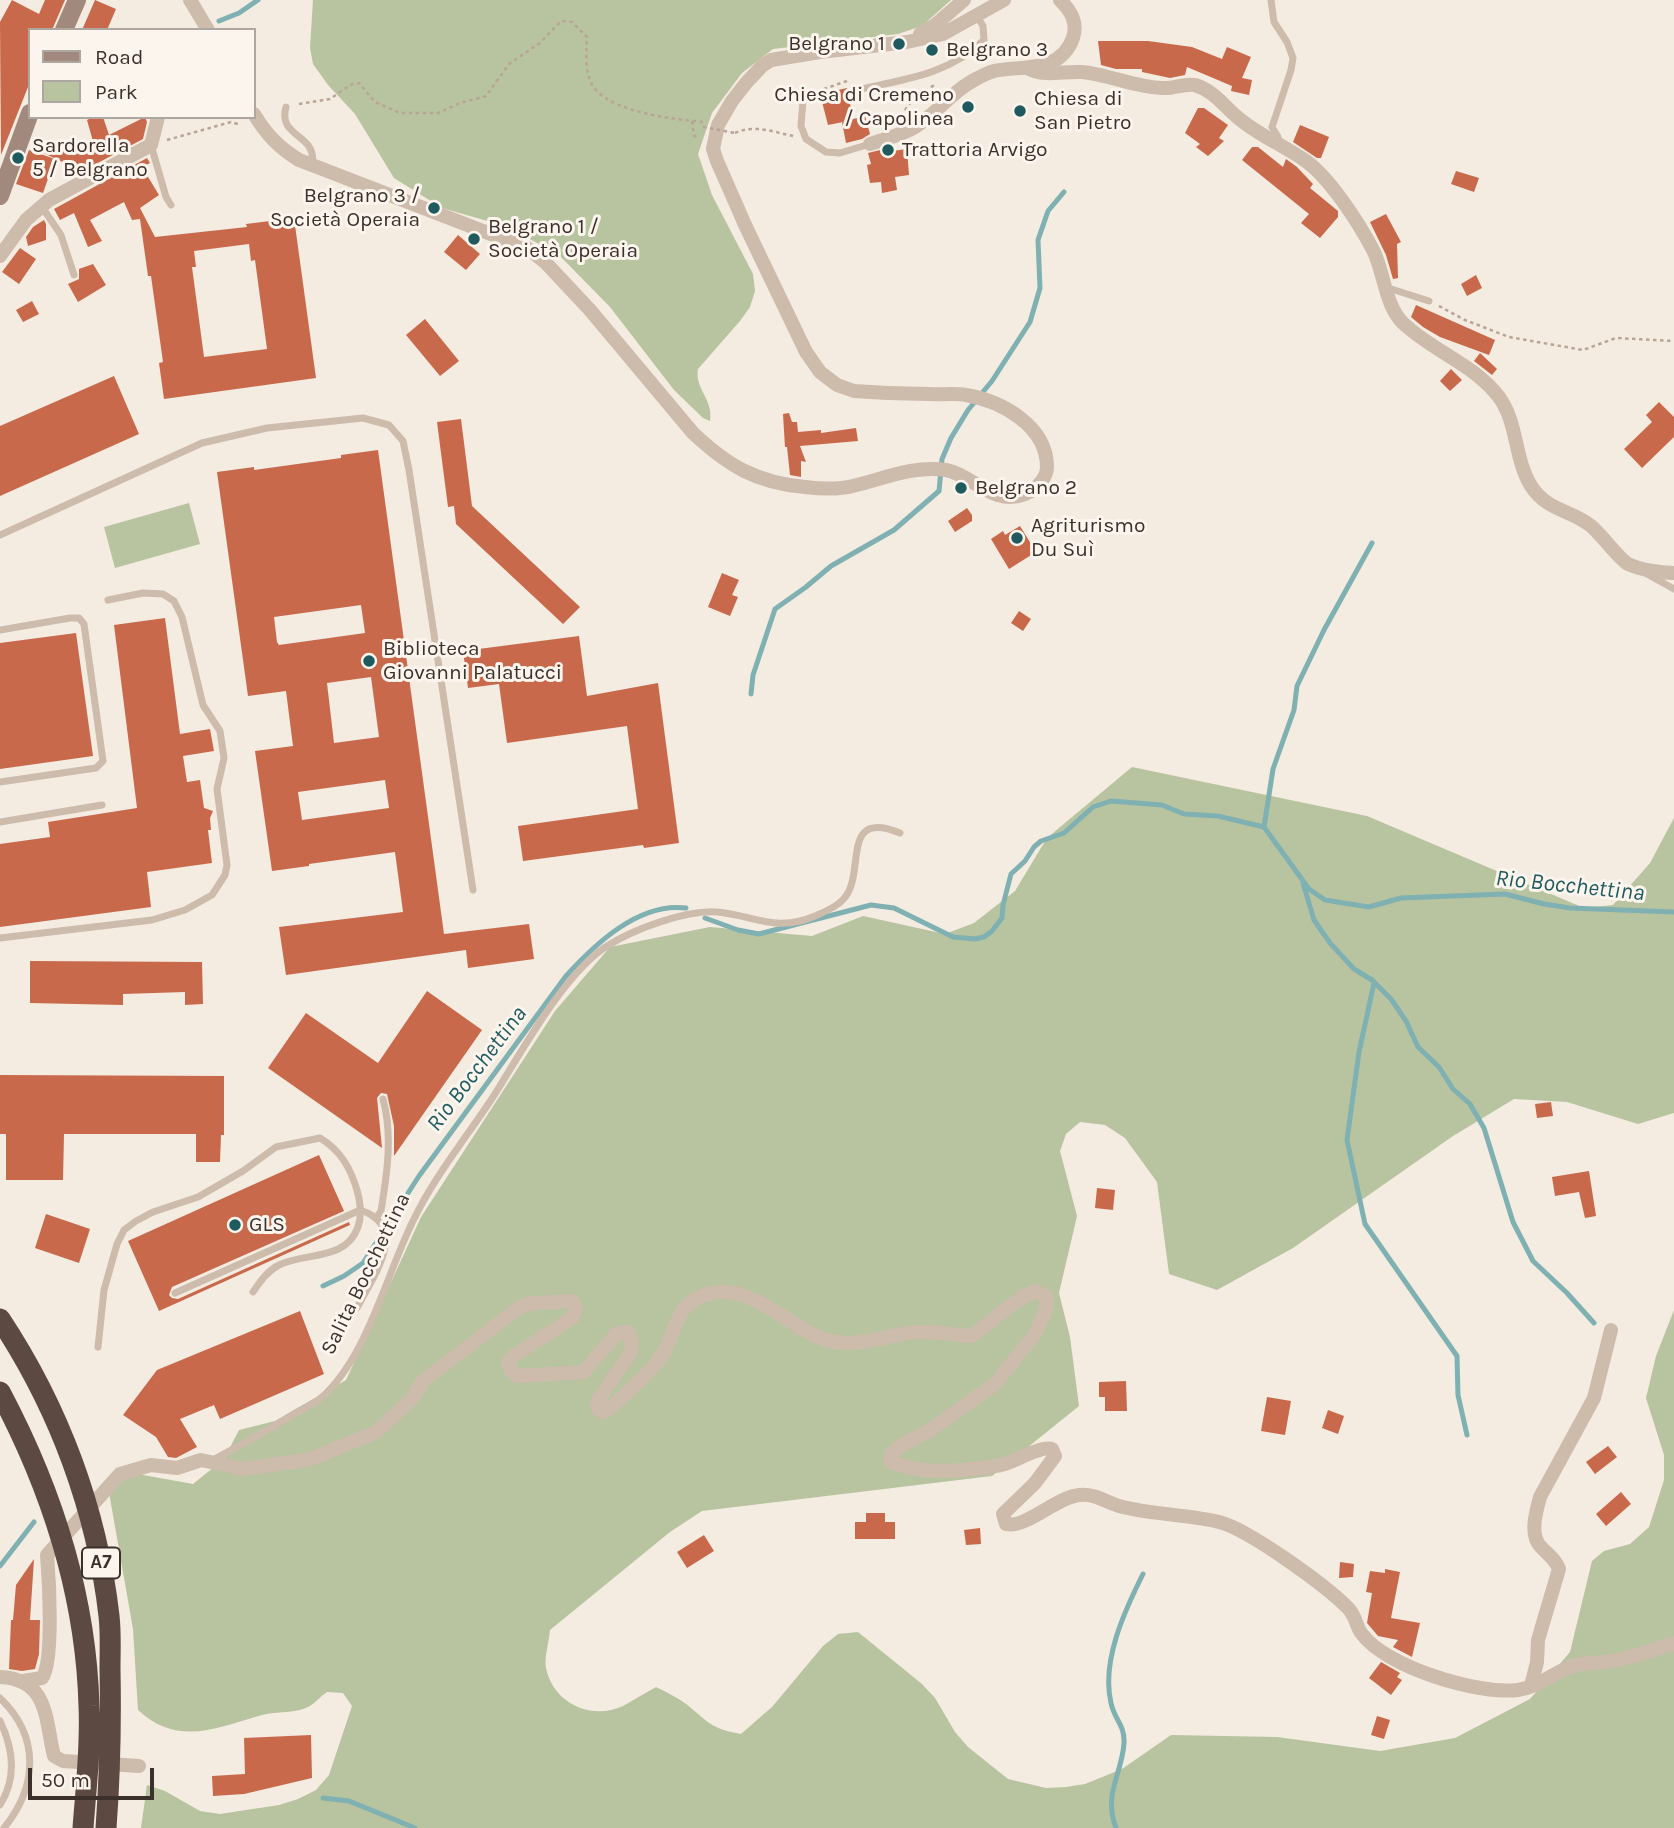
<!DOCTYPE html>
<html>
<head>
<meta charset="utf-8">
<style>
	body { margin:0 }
	#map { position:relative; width:1674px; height:1828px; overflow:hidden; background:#f4ebe1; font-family:Karla,sans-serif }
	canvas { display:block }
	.legend { position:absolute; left:28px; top:28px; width:228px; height:91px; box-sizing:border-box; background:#fbf5ee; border:2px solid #aea6a0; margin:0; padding:9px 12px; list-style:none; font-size:21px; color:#3b302b }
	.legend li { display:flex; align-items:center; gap:14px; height:35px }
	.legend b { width:35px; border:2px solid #aea6a0 }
	.scale { position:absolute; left:28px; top:1768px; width:126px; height:32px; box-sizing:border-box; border:4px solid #3b302b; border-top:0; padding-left:9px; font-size:21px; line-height:24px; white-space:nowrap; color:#3b302b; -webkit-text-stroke:5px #fbf5ee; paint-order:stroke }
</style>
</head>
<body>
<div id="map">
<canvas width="1674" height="1828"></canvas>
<ul class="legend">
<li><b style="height:9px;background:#a18a7d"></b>Road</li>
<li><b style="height:19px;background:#b8c4a0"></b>Park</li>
</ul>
<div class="scale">50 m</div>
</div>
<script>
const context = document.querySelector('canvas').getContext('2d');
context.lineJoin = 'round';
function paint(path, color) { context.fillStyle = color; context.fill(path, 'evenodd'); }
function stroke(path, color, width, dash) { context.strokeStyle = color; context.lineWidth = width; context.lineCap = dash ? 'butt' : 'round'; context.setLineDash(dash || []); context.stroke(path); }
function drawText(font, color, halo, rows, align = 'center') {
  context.font = font + ' Karla,sans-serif'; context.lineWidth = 6; context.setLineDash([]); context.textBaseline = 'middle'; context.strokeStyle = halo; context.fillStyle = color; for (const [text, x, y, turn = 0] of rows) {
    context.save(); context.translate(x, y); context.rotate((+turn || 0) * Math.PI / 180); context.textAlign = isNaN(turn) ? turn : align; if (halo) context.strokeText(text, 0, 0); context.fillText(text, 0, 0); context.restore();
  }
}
paint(new Path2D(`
	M313 0H951L922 26 898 34 773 49 742 73 712 113 698 154 712 195 753 274 755 291 750 307 740 321 698 369C694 388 714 400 710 421L703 418 674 390 610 307 558 254 505 226 442 208 394 178 355 114 328 85 313 64 310 48Z
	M189 503 200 544 115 568 104 527Z
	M1132 767 1367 816 1584 908 1613 905 1650 863 1674 818V1113L1638 1124 1567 1102 1514 1099 1453 1136 1293 1248 1217 1290 1169 1274 1157 1182 1125 1138 1105 1125 1080 1122 1066 1134 1060 1151 1077 1216 1059 1293 1070 1337 1079 1406 992 1476 702 1511 670 1532 550 1630C549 1642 544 1658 546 1668 553 1703 591 1721 623 1706 634 1700 645 1693 656 1687 668 1693 681 1699 691 1708 711 1725 714 1729 741 1734L772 1707 823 1646 838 1634 858 1632 922 1684 935 1698 955 1732 968 1747 1008 1779 1046 1788 1066 1787 1085 1784 1122 1769 1171 1735 1277 1737 1380 1751 1455 1738 1530 1699 1570 1652 1592 1561 1604 1551 1630 1544 1649 1527 1664 1480V1455L1646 1398 1656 1356 1674 1310V1828H141L147 1785 165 1791 200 1811 220 1814 279 1805 298 1799 316 1790 329 1775 352 1706 343 1693 327 1692C321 1696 316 1702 310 1706 296 1714 277 1711 262 1715 216 1728 178 1747 138 1710L133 1629 107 1481 132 1473 193 1484 224 1459 239 1430 275 1421 346 1380 421 1217 555 1011 610 947 710 927 812 936 863 916 945 934 974 923 1015 891 1047 838Z`), '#b8c4a0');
stroke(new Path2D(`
	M219 21 239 13 258 0
	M751 694 753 675 775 609 806 587 831 566 894 530 939 491 942 459 951 438 968 410 992 381 1030 322 1040 288 1038 240 1048 211 1064 192
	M1264 827 1273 769 1294 710 1297 686 1324 630 1372 543
	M1303 883 1314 920 1330 943 1354 969 1372 980 1391 999 1406 1021 1418 1047 1439 1067 1453 1089 1470 1104 1484 1128 1513 1222 1533 1261 1567 1293 1594 1323
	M705 918 738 930 759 934 871 905 894 908 953 937 975 939 984 937 992 931 1002 918 1003 905 1011 874 1025 861 1034 847 1041 841 1064 833 1093 807 1111 801 1162 805 1184 814 1218 816 1264 827 1309 889 1325 900 1369 907 1401 898 1505 894 1544 904 1570 908 1674 912
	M1374 983 1359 1052 1347 1140 1365 1224 1457 1356 1458 1395 1467 1435
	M323 1286 344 1276 363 1263 419 1176 566 976C595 944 639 902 686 908
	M0 1566 34 1522
	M323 1798 349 1801 415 1828
	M1116 1828C1103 1793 1122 1775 1124 1743 1125 1725 1114 1719 1111 1703 1101 1661 1125 1610 1143 1574`), '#7fb0b2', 5);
paint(new Path2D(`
	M12 0 39 14 45 0H65L52 30H30V82L1 155 0 22Z
	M95 0 116 9 107 30H82Z
	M1098 41H1148L1192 47 1222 59 1227 47 1251 57 1242 78 1252 80 1249 95 1231 91 1232 86 1187 67 1185 75 1170 78 1142 72V69H1116L1101 65Z
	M847 88 853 119 865 116 870 134 862 139 846 143 842 122 848 121 828 125 820 94Z
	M1198 108H1204L1228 125 1219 138 1224 141 1208 156 1196 147 1200 144 1185 133Z
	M93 117H103L109 135 145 117 147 122 143 139 77 174 75 168 33 148 35 142 81 154 94 145 87 120Z
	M1300 125 1329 137 1321 158H1317L1293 142Z
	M892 147V151L907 149 909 175 895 177 897 190 882 193 881 182 870 183 867 165 871 164 868 153Z
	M1252 147H1258L1283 167 1286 159 1297 167 1313 184 1310 188 1338 211V217L1320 238 1301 223 1309 214 1242 160Z
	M29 150 55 159 43 193 16 184Z
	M147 158 150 163 142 167 159 195 140 208 155 237 247 227 246 224 294 218 316 378 164 399 159 363 163 362 151 276H148L140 219 132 220 124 202 90 220 102 241 88 247 74 213 60 220 54 209ZM249 244 251 261 255 260 267 349 204 357 192 267H196L194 251Z
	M1456 171 1479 178 1474 192 1451 184Z
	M1386 214 1401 242 1397 244 1398 278 1393 279 1386 255 1370 222Z
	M44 220 46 224V240L28 246 26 237 33 227Z
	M458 235 480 254 466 270 444 252Z
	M20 248 36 259 19 284 2 272Z
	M93 264 106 285 78 302 68 284 79 279V269Z
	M1476 275 1482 288 1467 296 1461 284Z
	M32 301 39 314 23 322 16 310Z
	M1416 305 1495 340 1489 355 1440 337 1423 327 1411 317Z
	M425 319 459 361 440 376 406 335Z
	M1480 353 1497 369 1492 375 1474 361Z
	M1451 369 1462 380 1450 391 1440 381Z
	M114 376 139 434 0 496V426Z
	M1659 402 1674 417V437L1642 468 1624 449 1652 422 1646 415Z
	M789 413 792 422H797L798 432 821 430V433L856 428 858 441 800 446 806 462 801 461V477L790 475 787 447H785L783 414Z
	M461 419 472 506 580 607 563 624 456 524 454 506 448 507 437 422Z
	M378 450 444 934 529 924 534 959 468 968 466 950 286 975 279 927 403 912 395 852 309 864V866L272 871 255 751 293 746 286 691 248 696 217 472 254 467V470L341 458V455ZM361 605 365 633 279 645 277 642 274 617ZM371 677 379 737 334 743 327 683ZM385 780 389 808 302 820 298 792Z
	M967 508 972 515V521L955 532 948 521Z
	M1020 526 1036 552 1009 569 991 539 1003 531 1005 535Z
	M722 573 739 580 732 595 738 597 730 616 708 607Z
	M1019 611 1031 619 1023 631 1011 623Z
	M165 618 180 734 210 729 214 751 183 756 187 782 200 780 204 808 213 811 210 818 211 830H208L212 863 147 872 151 907 0 927V844L50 837 48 822 137 808 114 625Z
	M76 633 93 756 0 769V643Z
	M579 636 587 696 658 683 679 843 644 848 643 845 523 861 518 826 638 809 627 726 507 743 499 684 468 688 463 651Z
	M30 961 202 962 203 1004 185 1005V992L123 994V1005L30 1003Z
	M427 991 482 1030 394 1156V1126L387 1094 381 1093 377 1098 382 1148 268 1068 306 1013 378 1063Z
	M0 1075 224 1076V1135H221L220 1162H196V1134H64L63 1180H6V1134H0Z
	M1551 1102 1553 1116 1537 1118 1535 1104Z
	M319 1155 344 1211 172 1287 169 1295 172 1298 178 1299 349 1222 350 1225 159 1311 128 1241Z
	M1589 1171 1596 1216 1585 1218 1579 1192 1555 1196 1552 1177Z
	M1097 1188 1115 1190 1113 1210 1095 1208Z
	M46 1214 90 1229 79 1263 35 1248Z
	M300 1311 324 1374 220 1419 214 1405 180 1419 197 1447 176 1458 168 1457 156 1437 123 1415 157 1370Z
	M1126 1381 1127 1411H1105V1397H1099V1382Z
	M1267 1397 1291 1401 1285 1435 1261 1431Z
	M1328 1410 1344 1416 1338 1434 1322 1428Z
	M1608 1446 1617 1457 1595 1474 1586 1462Z
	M1621 1492 1631 1504 1606 1526 1596 1514Z
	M866 1513H885V1522H895V1539H855V1522H866Z
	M980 1528 981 1544 966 1545 964 1530Z
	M704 1535 714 1551 687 1568 677 1552Z
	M34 1559 30 1620H40L39 1654 35 1669 22 1671 9 1669 11 1620H13L16 1585Z
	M1340 1562 1354 1564 1353 1577 1339 1578Z
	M1385 1569 1400 1572 1391 1618 1420 1623 1412 1657 1393 1647 1398 1640 1378 1636 1367 1623 1372 1593 1366 1592 1370 1571 1385 1573Z
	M1381 1662 1400 1673 1397 1677 1402 1680 1391 1695 1369 1678Z
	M1377 1716 1390 1720 1384 1739 1371 1735Z
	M311 1735 312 1778 244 1794 213 1796 212 1776 245 1774 244 1738Z`), '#c8694b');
stroke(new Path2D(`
	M812 96 818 91 847 81
	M299 104 330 99 352 84 359 83 375 102 400 113H438L460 103 486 96 509 64 540 43 561 21 572 22 587 37C586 53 584 77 596 90 617 113 673 119 703 122
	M901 116 910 103 934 85
	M692 121 694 136 698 137
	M735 133C755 124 773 132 793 136
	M167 140 231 122 241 125
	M1439 306 1465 320 1509 337 1583 350 1616 338 1674 341`), '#b9a596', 2.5, [3.5, 3.5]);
stroke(new Path2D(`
	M1271 0 1274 22 1287 42 1293 58 1291 70 1272 127 1278 137 1275 143
	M856 90C901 80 949 75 984 40L983 26 977 16
	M803 100 801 126 806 139 826 152 840 153 870 144
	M286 107C277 138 318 134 312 164
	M151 145 166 197 171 205
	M42 207 61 235 74 275
	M1385 287 1429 301
	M0 535 202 443 267 428 363 418 389 425 403 441 409 470 473 890
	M1647 574 1674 589
	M0 630 70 618H79L84 624 103 761 96 768 0 782
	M0 822 102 805
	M0 938 152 920 185 910 212 895 225 875 227 865 217 789 224 758 220 731 203 705 182 617 174 601 163 594 143 593 108 600
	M376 1218 381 1211C387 1174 393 1135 383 1099
	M175 1293 347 1216
	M98 1347 104 1290 117 1244 124 1230 136 1221 153 1212 198 1197 243 1171 276 1147 320 1138C340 1150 350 1167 357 1190 360 1201 362 1216 358 1227 346 1261 306 1252 279 1265 267 1271 260 1282 253 1292
	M211 1461C239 1446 267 1431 294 1414 303 1409 313 1404 321 1398 367 1358 386 1275 413 1221 434 1177 466 1138 493 1097 521 1053 564 973 607 946 634 929 685 910 717 912 753 915 776 933 815 916 826 911 839 906 846 896 865 869 841 809 900 833
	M0 1698C40 1736 38 1786 4 1828
	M0 1721C13 1748 17 1778 0 1805`), '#cdbbac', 7);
stroke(new Path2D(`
	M190 0 208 30
	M920 34 935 25 964 0
	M1029 69C1045 77 1063 71 1081 72 1108 74 1136 88 1163 88 1173 89 1185 83 1195 85 1214 91 1222 104 1236 116 1256 134 1281 144 1303 159 1328 175 1359 223 1373 250 1384 271 1385 306 1403 323 1432 351 1474 364 1499 397 1518 423 1514 458 1531 486 1547 511 1572 510 1591 526 1601 534 1620 560 1628 564 1641 570 1660 573 1674 573
	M254 114C266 134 278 147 299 160L527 248 545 262 590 310 693 433C728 466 757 483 805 487 821 489 837 490 853 486 883 479 914 465 946 470 971 474 994 507 1025 494 1036 490 1047 478 1047 467 1047 426 1002 401 966 395 954 393 941 395 929 394 904 394 879 393 854 391L837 385 820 372 806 352 746 227 717 161 713 149 718 125 732 101 746 83 762 66 771 60 820 52 907 42 943 34 1004 0
	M870 144C884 139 902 135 915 127 935 115 949 95 969 83 976 79 986 73 994 71 1022 65 1060 74 1073 38 1078 22 1071 11 1060 0
	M0 256 26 220 49 200 151 145 158 117
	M0 1677C49 1679 45 1720 54 1756L63 1761 139 1766
	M23 1681 42 1678C54 1662 49 1578 47 1555L120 1474 151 1465 177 1468 201 1460 244 1469 311 1459 376 1432 412 1399 423 1381 520 1307 533 1303 572 1301 576 1308 572 1318 515 1355 508 1362 511 1371 518 1376 584 1372 616 1334 628 1332 632 1342 631 1352 597 1402 598 1409 603 1412 609 1409C627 1392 658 1368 667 1346 675 1329 678 1308 697 1298 743 1276 780 1320 818 1337 851 1352 885 1334 918 1332 935 1331 954 1335 971 1336 993 1322 1010 1302 1035 1291L1046 1296V1309L1035 1334 995 1384 932 1429 902 1445 891 1454V1462C921 1475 969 1471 1001 1465 1015 1462 1041 1445 1052 1449L1055 1456 1035 1483 1003 1514 1006 1524C1025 1529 1057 1497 1079 1495 1094 1493 1106 1502 1119 1506 1152 1515 1187 1514 1219 1522 1248 1529 1325 1585 1347 1607 1357 1616 1355 1626 1362 1634 1386 1667 1478 1695 1518 1690 1541 1687 1555 1670 1576 1665 1590 1662 1604 1663 1618 1660 1637 1656 1656 1649 1674 1643
	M1531 1686 1537 1662 1538 1640 1559 1569C1555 1558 1548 1555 1541 1547 1529 1535 1536 1512 1540 1497L1594 1398 1611 1330`), '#cdbbac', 14);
stroke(new Path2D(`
	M64 30 77 0
	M0 196 30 113`), '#a18a7d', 18);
stroke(new Path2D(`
	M703 127 735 133`), '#b9a596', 2.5, [3.5, 3.5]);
stroke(new Path2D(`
	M347 1216 360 1210C412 1227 371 1279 357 1308`), '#cdbbac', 7);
stroke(new Path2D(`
	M0 1319C59 1408 97 1510 109 1616 111 1633 110 1651 110 1669 111 1722 110 1775 106 1828
	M0 1392C52 1490 86 1595 89 1706 91 1746 86 1788 83 1828`), '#5c4a42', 21);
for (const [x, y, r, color] of [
	[899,44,7,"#1f5a5e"],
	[932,50,7,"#1f5a5e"],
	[968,107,7,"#1f5a5e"],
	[1020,111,7,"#1f5a5e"],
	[888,150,7,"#1f5a5e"],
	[18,158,7,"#1f5a5e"],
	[434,208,7,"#1f5a5e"],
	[474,239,7,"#1f5a5e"],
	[961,488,7,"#1f5a5e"],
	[1017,538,7,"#1f5a5e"],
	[369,661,7,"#1f5a5e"],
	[235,1225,7,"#1f5a5e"]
]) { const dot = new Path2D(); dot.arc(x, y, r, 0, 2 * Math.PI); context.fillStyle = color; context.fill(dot); stroke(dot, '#fbf5ee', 2.5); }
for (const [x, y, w] of [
	[101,1563,38]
]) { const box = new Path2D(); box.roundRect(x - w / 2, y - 15.5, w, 31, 5); context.fillStyle = '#fbf5ee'; context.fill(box); stroke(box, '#3b302b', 2); }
drawText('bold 19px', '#3b302b', null, [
	["A7",101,1563]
]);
drawText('21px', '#3b302b', '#fbf5ee', [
	["Belgrano 1",885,44,"right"],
	["Belgrano 3",946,50],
	["Chiesa di Cremeno",954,95,"right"],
	["/ Capolinea",954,119,"right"],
	["Chiesa di",1034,99],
	["San Pietro",1034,123],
	["Sardorella",32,146],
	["5 / Belgrano",32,170],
	["Trattoria Arvigo",902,150],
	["Belgrano 3 /",420,196,"right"],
	["Società Operaia",420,220,"right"],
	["Belgrano 1 /",488,227],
	["Società Operaia",488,251],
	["Belgrano 2",975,488],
	["Agriturismo",1031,526],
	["Du Suì",1031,550],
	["Biblioteca",383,649],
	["Giovanni Palatucci",383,673],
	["GLS",249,1225]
], 'left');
drawText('21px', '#3b302b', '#fbf5ee', [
	["Salita Bocchettina",366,1274,-64]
]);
drawText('italic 23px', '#1f5a5e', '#fbf5ee', [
	["Rio Bocchettina",1570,886,6],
	["Rio Bocchettina",477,1069,-53]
]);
</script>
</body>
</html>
